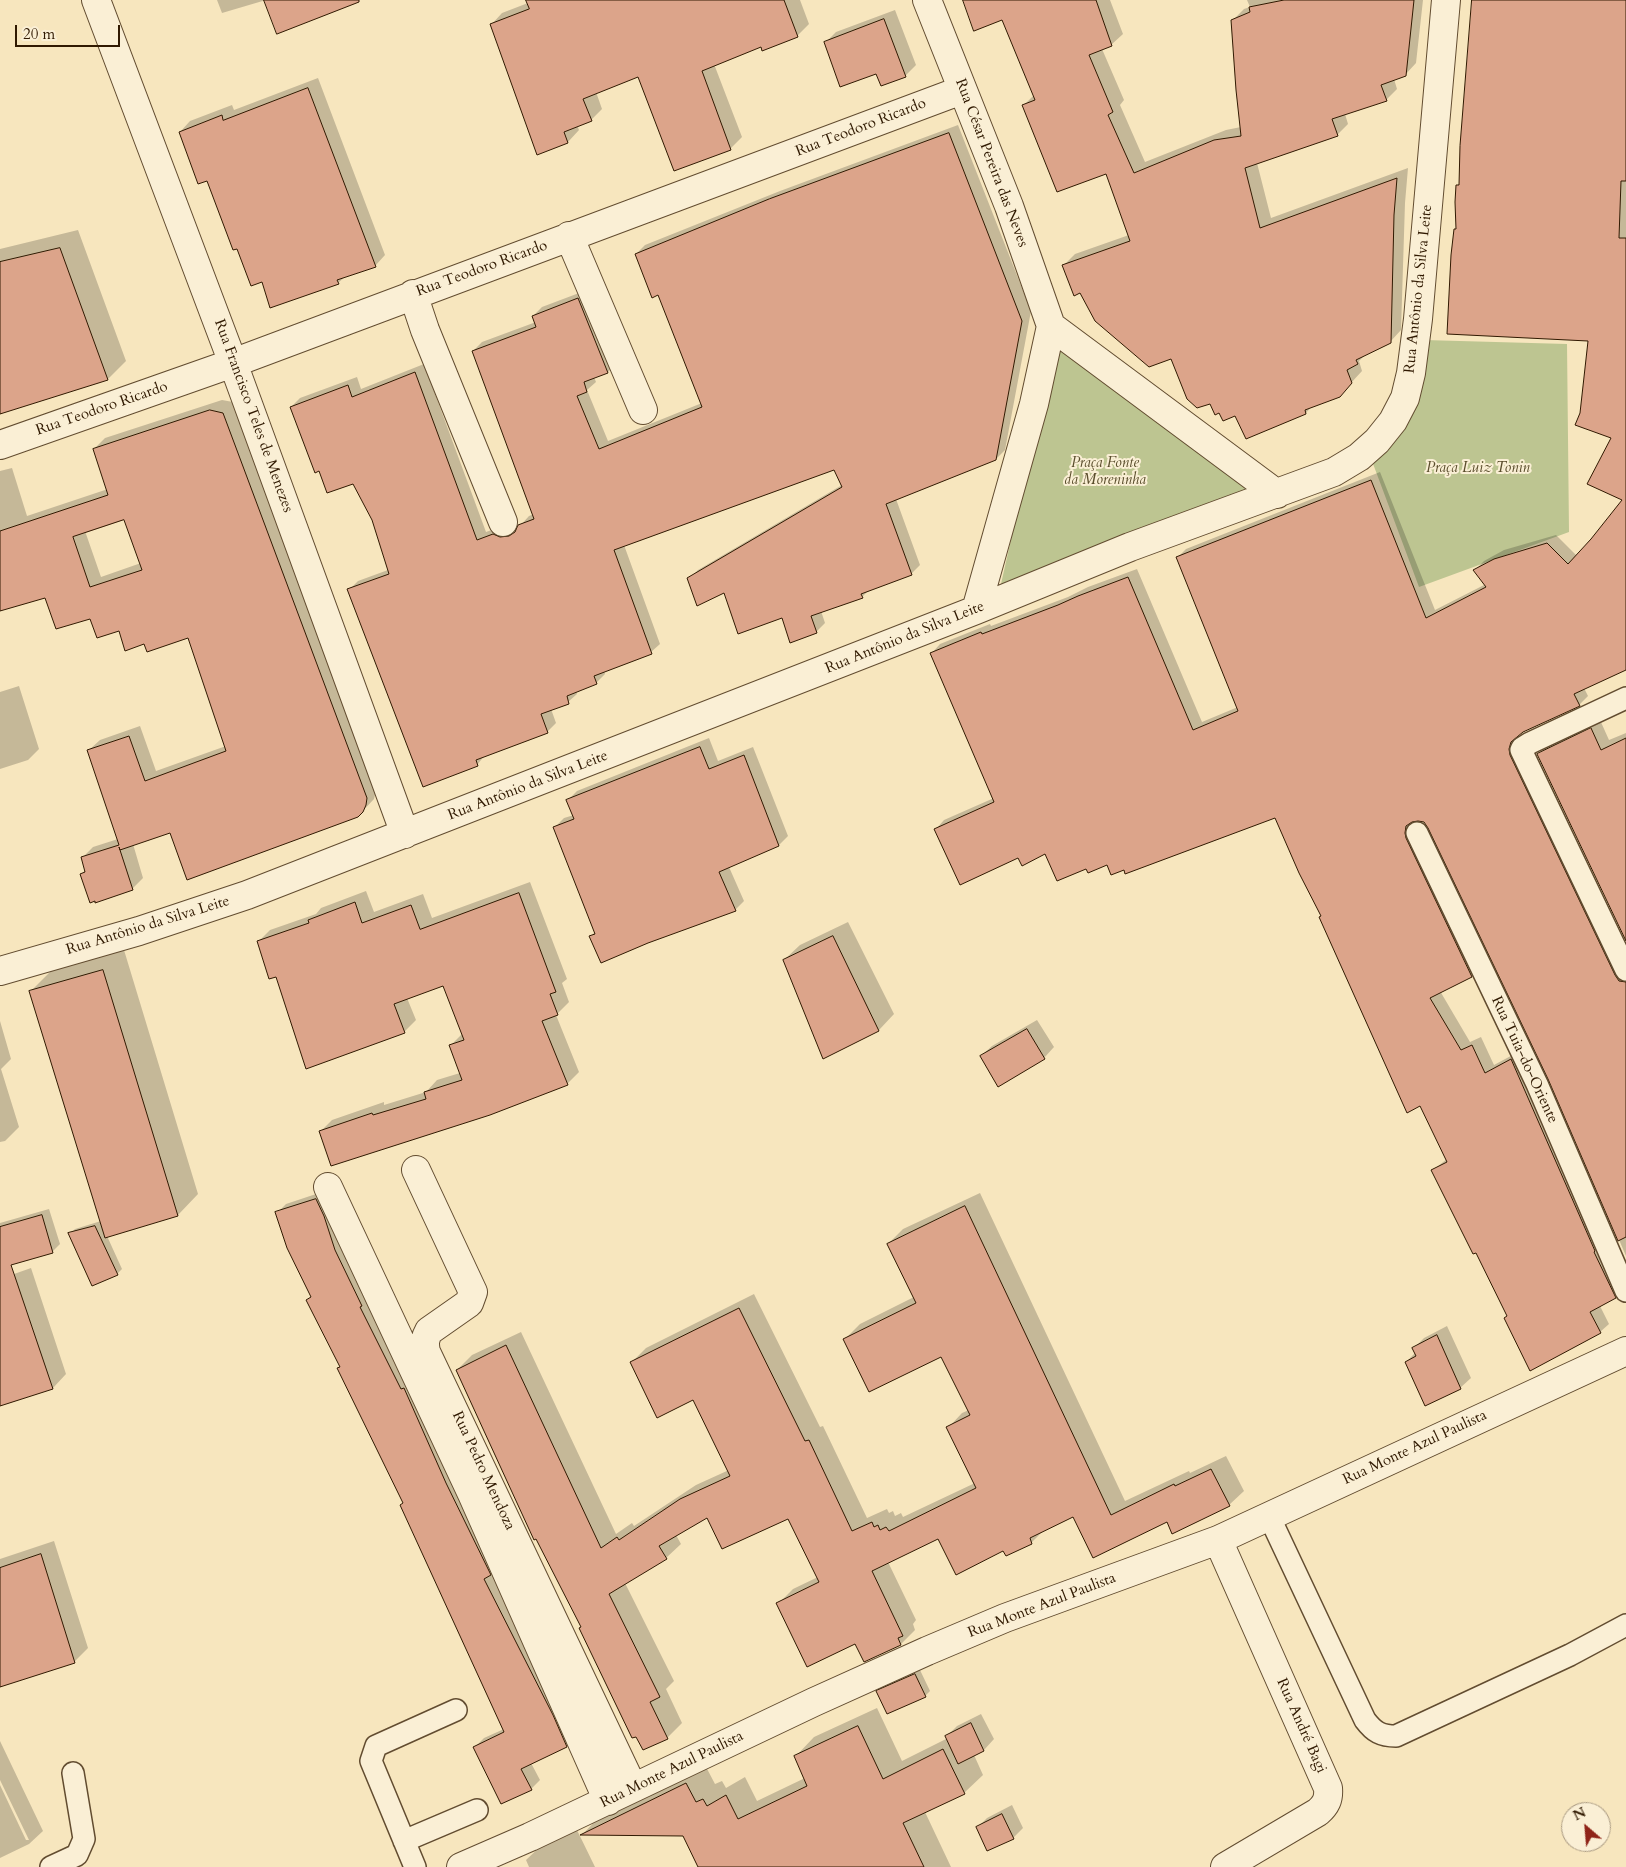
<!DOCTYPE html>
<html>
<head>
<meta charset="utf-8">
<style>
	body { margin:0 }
	#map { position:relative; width:1626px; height:1867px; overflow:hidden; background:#f7e6be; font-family:Cardo,serif }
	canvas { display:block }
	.north { position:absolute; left:1561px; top:1802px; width:50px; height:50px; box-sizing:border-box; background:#faefd5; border:1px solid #a99980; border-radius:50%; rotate:333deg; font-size:14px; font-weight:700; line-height:20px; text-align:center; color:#301901 }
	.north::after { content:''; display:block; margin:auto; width:18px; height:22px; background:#8f2418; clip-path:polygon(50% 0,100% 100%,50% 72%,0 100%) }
	.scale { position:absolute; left:15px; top:25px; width:105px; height:22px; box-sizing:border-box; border:2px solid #301901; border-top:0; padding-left:6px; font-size:15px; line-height:18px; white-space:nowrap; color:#301901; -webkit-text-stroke:4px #faefd5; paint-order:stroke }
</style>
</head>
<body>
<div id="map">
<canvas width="1626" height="1867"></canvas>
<div class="north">N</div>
<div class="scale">20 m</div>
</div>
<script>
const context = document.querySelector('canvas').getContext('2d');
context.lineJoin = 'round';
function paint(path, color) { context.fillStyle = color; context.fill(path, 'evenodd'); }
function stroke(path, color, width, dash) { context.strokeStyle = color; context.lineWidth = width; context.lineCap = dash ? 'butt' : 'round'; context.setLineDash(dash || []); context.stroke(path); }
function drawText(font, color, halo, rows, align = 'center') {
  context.font = font + ' Cardo,serif'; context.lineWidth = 4; context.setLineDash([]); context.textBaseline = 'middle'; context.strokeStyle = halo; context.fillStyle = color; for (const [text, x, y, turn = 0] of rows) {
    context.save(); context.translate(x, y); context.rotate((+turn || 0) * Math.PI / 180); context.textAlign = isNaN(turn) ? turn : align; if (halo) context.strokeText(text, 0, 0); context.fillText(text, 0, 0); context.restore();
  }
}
paint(new Path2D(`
	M1057 338 1259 496 998 597Z
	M1424 340 1567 344 1569 532 1419 587 1372 461Z`), '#bdc591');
paint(new Path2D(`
	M217 0H338H266L222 13Z
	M528 0H800L809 24 797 36 762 46 714 64 742 137 731 148 674 170 639 75 596 92 602 109 591 120 577 125 579 130 568 142 538 153 491 25 502 13 528 3Z
	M964 0H1110L1123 34 1111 45 1102 49 1124 100 1120 105 1145 162 1226 130 1241 127 1232 21 1244 9 1250 7 1247 0H1423L1416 63 1405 75 1394 79 1397 89 1386 100 1345 114 1348 124 1337 135 1257 163 1271 218 1408 168 1405 203 1401 330 1390 342 1366 354 1359 361 1362 371 1339 396 1312 406 1306 413 1236 414 1220 411 1172 358 1081 292 1064 265 1075 254 1129 235 1107 172 1024 105 1034 95 1003 19Z
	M1499 0H1626V668L1584 688 1588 696 1579 705 1523 731 1519 734 1517 740 1626 970V1256L1550 1079 1425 822 1419 819 1413 822 1414 829 1480 967 1471 976 1440 991 1470 1042 1481 1037 1494 1065 1520 1051 1624 1288 1615 1297 1600 1306 1609 1324 1600 1332 1508 1315 1433 1170 1447 1159 1421 1105 1322 916 1275 816 1124 869 1108 864 1046 852 1019 856 936 829 944 820 994 798 932 653 940 644 990 624 991 626 1068 597 1088 587 1137 569 1202 722 1238 707 1177 558 1186 549 1380 472 1435 610 1486 584 1475 570 1484 561 1504 550 1556 535 1577 556 1624 500 1613 437 1581 413 1589 340 1455 230 1457 227 1458 185 1461 182Z
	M895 10 916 65 905 76 877 73 825 43 836 32Z
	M318 78 385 255 375 266 346 276 338 283 263 281 238 248 208 179 180 132 190 121 232 105 234 110Z
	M958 125 1031 311 1005 450 996 459 896 499 920 565 911 574 869 590 862 597 821 611 825 623 816 632 725 591 689 579 698 570 842 485 835 469 624 545 660 644 651 652 604 670 605 674 596 683 576 691 577 694 568 702 551 709 556 723 547 732 485 755 477 765 349 590 358 581 388 570 373 520 354 483 320 469 291 407 300 398 357 377 361 389 424 364 486 532 503 526 510 529 518 528 529 516 534 514 473 351 482 342 536 322 533 316 542 307 587 290 617 363 608 372 594 377 596 382 587 390 608 441 702 403 659 293 636 254 645 245 780 191Z
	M78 230 126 361 108 379 0 412V249Z
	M222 400 233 402 377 786 374 799 358 816 171 832 133 844 143 878 132 889 81 874 86 870 82 858 93 847 118 839 89 750 100 740 140 726 156 771 226 746 189 637 145 643 46 596 0 610V471L12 468 27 516 108 489 94 449 105 438ZM125 518 141 563 101 577 85 531Z
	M19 686 39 749 28 760 0 769V692Z
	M1600 720 1609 740 1626 733V938L1538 754 1547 745Z
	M709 738 718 761 753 747 788 836 779 845 749 857 729 867 744 901 735 910 591 936 595 932 555 827 564 818 574 815 568 800 577 791Z
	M530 882 567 979 562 983 569 1002 556 1015 579 1072 567 1084 321 1131 332 1120 384 1102V1105L426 1092 437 1080 460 1073 450 1046 463 1033 443 984 407 998 416 1020 404 1032 276 976 259 941 270 930 316 914 321 908 366 891 374 912 423 894 432 918Z
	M848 922 894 1014 879 1030 823 1057 784 960 800 945Z
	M124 950 198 1194 178 1215 107 1236 122 1269 117 1274 70 1234 75 1229 101 1221 31 991 51 971Z
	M1037 1020 1054 1047 1044 1058 981 1056 992 1046Z
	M0 1021 11 1059 1 1069 19 1127 5 1141 0 1142Z
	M325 1191 575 1737 566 1746 531 1763 540 1780 531 1789 475 1747 484 1738 504 1729 404 1502 338 1368 341 1366 277 1213 286 1204Z
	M980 1193 1125 1501 1189 1471 1190 1473 1226 1456 1244 1491 1229 1505 1168 1520 1074 1515 1044 1530 1031 1543 1004 1550 939 1537 888 1562 916 1620 913 1624 915 1630 901 1644 856 1643 778 1604 793 1589 818 1577 788 1517 708 1516 676 1535 681 1544 666 1558 625 1583 674 1681 666 1689 682 1723 667 1738 582 1627 457 1370 472 1355 521 1332 616 1534 632 1523 634 1526 696 1485 729 1470 693 1399 631 1363 646 1348 754 1294 820 1427 823 1426 867 1518 887 1509 889 1513 893 1511 895 1516 901 1513 903 1517 975 1483 948 1428 962 1413 969 1410 942 1355 845 1339 860 1324 914 1297 888 1244 903 1229Z
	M49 1209 60 1244 52 1252 0 1267V1223Z
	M31 1268 66 1374 53 1388 0 1405V1279Z
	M1447 1326 1471 1378 1460 1388 1406 1362 1416 1352 1414 1348 1424 1338Z
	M54 1541 88 1648 74 1662 0 1686V1559Z
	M920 1670 930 1691 925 1696 878 1691 883 1686Z
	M877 1708 902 1761 948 1738 947 1736 957 1726 981 1714 994 1739 984 1750 974 1755 983 1775 964 1793 925 1812 951 1867H700L684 1835 583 1834 600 1816 705 1765 715 1784 722 1781 726 1788 745 1777 757 1801 805 1778 796 1756 814 1737Z
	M0 1741 43 1831 29 1844 0 1858V1785L26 1840H29L0 1780Z
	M1012 1805 1023 1828 1013 1838 978 1827 987 1818Z
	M576 1828 595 1867H529L526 1860 545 1842Z`), '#0003');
const building = new Path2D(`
	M264 0H359V2L277 34Z
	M526 0H784L798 37 762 51 761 47 702 71 731 150 674 171 638 77 583 99 592 121 564 132 568 143 537 155 490 24 529 9Z
	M963 0H1096L1112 46 1089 55 1113 112 1108 115 1134 173 1214 140 1241 136 1236 90 1231 20 1250 12 1249 7 1284 0H1414L1406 76 1381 85 1387 101 1332 119 1338 136 1245 168 1260 228 1397 178 1394 215 1391 343 1356 360 1358 364 1347 370 1352 383 1340 397 1305 410 1306 414 1246 439 1235 416 1223 421 1219 413 1215 415 1210 404 1197 408 1187 399 1171 359 1149 367 1095 321 1080 293 1074 296 1062 265 1130 241 1106 174 1057 192 1022 105 1035 100 1002 20 974 31Z
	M1472 0H1626V181H1621L1619 238H1626V670L1574 694 1580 706 1523 732 1511 742 1509 749 1510 755 1615 975 1619 981 1626 982V1237L1618 1241 1548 1079 1428 828 1424 822 1418 821 1412 822 1406 826 1405 833 1406 838 1472 977 1430 998 1461 1050 1472 1045 1485 1073 1511 1059 1595 1251 1594 1252 1616 1298 1590 1312 1601 1333 1530 1371 1504 1318 1507 1316 1476 1253 1473 1254 1431 1170 1447 1162 1420 1106 1407 1113 1319 917 1321 916 1299 873 1275 818 1125 874 1124 870 1111 875 1107 865 1088 873 1086 869 1057 881 1045 854 1022 866 1018 858 960 885 934 829 994 802 930 653 981 632 982 634 1058 605 1078 596 1128 577 1193 730 1238 711 1176 557 1371 480 1426 618 1486 587 1473 570 1494 559 1547 543 1568 564 1591 539 1622 500 1587 484 1611 438 1575 425 1580 413 1588 341 1447 334 1451 255 1454 229H1456L1455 202 1456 185H1459L1460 146Z
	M884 19 906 77 881 86 876 74 840 87 824 42Z
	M308 88 376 267 337 280 339 284 270 308 262 282 251 286 237 249 233 250 207 181 198 184 179 132 222 115 223 120Z
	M949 133 1022 321 996 460 886 504 912 575 861 594 863 598 811 616 817 633 790 643 782 618 738 634 724 593 697 606 687 578 842 487 834 470 614 550 652 654 594 676 597 684 567 696 569 704 541 714 548 733 476 760 478 766 423 787 347 589 389 574 372 520 353 484 327 493 319 471 315 473 290 407 348 385 352 397 415 372 477 540 493 534 500 537 509 536 515 532 518 525 534 519 472 351 536 327 532 316 578 298 608 373 584 382 587 392 577 396 599 449 702 407 658 295 652 298 635 254 769 199Z
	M60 248 108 380 0 414V262Z
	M210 410 223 413 367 798 366 805 363 812 358 817 187 880 170 833 120 850 119 847 133 890 95 903V901L90 903 80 874 85 872 81 857 119 845 87 750 129 736 145 781 226 751 188 638 147 652 144 644 125 651 119 631 97 638 90 619 56 629 45 598 0 611V531L108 495 93 449ZM124 520 142 570 90 587 73 537Z
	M1591 728 1601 750 1626 738V941L1537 754Z
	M700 747 709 769 744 755 779 846 719 872 736 911 648 943 601 963 589 936 595 934 553 827 574 819 566 800Z
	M519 893 556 992 550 994 558 1015 542 1021 568 1085 490 1115 331 1166 319 1131 372 1113 373 1115 426 1099 424 1092 462 1080 449 1045 464 1040 443 986 394 1004 405 1033 306 1069 276 977 269 979 257 941 309 923 308 920 355 902 362 923 411 905 420 929Z
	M833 936 879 1031 823 1059 783 960Z
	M103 970 178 1216 105 1238 29 991Z
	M1027 1029 1045 1059 998 1087 980 1056Z
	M316 1199 324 1216 335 1250 362 1306 360 1307 401 1389 404 1388 446 1483 491 1575 484 1579 553 1715 567 1747 521 1769 532 1790 501 1804 473 1747 504 1732 400 1505 403 1503 337 1368 340 1367 306 1300 311 1297 287 1248 275 1212Z
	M965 1206 1111 1515 1174 1484 1175 1486 1211 1469 1230 1506 1172 1534 1167 1522 1093 1558 1073 1517 1030 1538 1032 1544 1006 1556 1003 1551 956 1575 938 1539 872 1571 903 1636 898 1638 901 1645 864 1662 855 1644 807 1667 776 1603 819 1582 788 1519 722 1549 707 1518 659 1546 667 1559 609 1594 660 1697 650 1702 668 1739 643 1750 636 1737 632 1738 579 1628 581 1627 536 1539 534 1540 456 1370 506 1345 601 1548 617 1537 619 1540 680 1499 730 1476 693 1400 657 1418 630 1362 739 1308 805 1441 809 1440 852 1531 872 1522 874 1527 878 1525 880 1530 886 1527 889 1531 976 1488 946 1427 970 1415 941 1357 869 1392 843 1339 916 1303 887 1244Z
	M42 1215 53 1253 11 1265 53 1389 0 1406V1227Z
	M95 1226 118 1275 92 1286 68 1233Z
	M1437 1335 1461 1389 1425 1406 1405 1362 1416 1356 1412 1348Z
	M41 1554 75 1663 0 1687V1568Z
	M915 1674 926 1697 887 1714 876 1691Z
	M971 1723 984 1751 958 1764 945 1736Z
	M858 1726 883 1779 943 1749 965 1794 903 1823 924 1867H698L683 1836 580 1835 686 1783 696 1802 703 1799 707 1806 726 1795 738 1819 807 1786 794 1756Z
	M1002 1814 1014 1839 987 1851 976 1827Z`);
paint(building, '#dca48a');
stroke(building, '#301901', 1);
const lane = new Path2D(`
	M1626 698 1530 743 1522 748 1521 750 1626 970
	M1417 833 1537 1084 1626 1291
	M1269 1516 1365 1720C1374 1732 1381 1736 1396 1736L1570 1655 1626 1625
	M404 1841 477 1810
	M51 1867 77 1855 84 1839 73 1773
	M415 1867 371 1761 376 1746 456 1710`);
const street = new Path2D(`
	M96 0 233 363 405 834
	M927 0 1009 206 1051 326 1034 404 976 610
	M569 236 643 410
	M413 294 425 330 503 522
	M1051 326 1277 494
	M0 445 233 363 962 90
	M0 971 139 931 247 895 976 610 1130 547 1334 472 1359 457 1377 441 1393 421 1405 398 1411 373 1418 319 1446 0
	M416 1170 473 1292 469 1303 429 1331C425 1338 424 1343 426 1352L633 1788
	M328 1187 472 1494 608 1801
	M1218 1540 1328 1788C1329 1799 1326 1805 1318 1812L1225 1867
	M461 1867 530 1837 814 1702 927 1651 1005 1618 1218 1540 1626 1351`);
stroke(lane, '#624c30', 24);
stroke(street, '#624c30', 30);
stroke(lane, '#faefd5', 21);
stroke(street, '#faefd5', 28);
drawText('15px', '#301901', '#faefd5', [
	["Rua Teodoro Ricardo",861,128,-21],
	["Rua César Pereira das Neves",991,163,69],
	["Rua Teodoro Ricardo",482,269,-20],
	["Rua Antônio da Silva Leite",1419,289,-84],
	["Rua Teodoro Ricardo",102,409,-19],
	["Rua Francisco Teles de Menezes",253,416,70],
	["Rua Antônio da Silva Leite",905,638,-22],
	["Rua Antônio da Silva Leite",528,786,-21],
	["Rua Antônio da Silva Leite",148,926,-17],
	["Rua Tuia-do-Oriente",1524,1060,65],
	["Rua Monte Azul Paulista",1415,1448,-25],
	["Rua Pedro Mendoza",483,1471,65],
	["Rua Monte Azul Paulista",1042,1606,-21],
	["Rua André Bagi",1301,1726,66],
	["Rua Monte Azul Paulista",672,1770,-26]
]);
drawText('italic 15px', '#5a4d2c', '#faefd5', [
	["Praça Fonte",1105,464],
	["da Moreninha",1105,481],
	["Praça Luiz Tonin",1478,469]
]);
</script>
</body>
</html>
